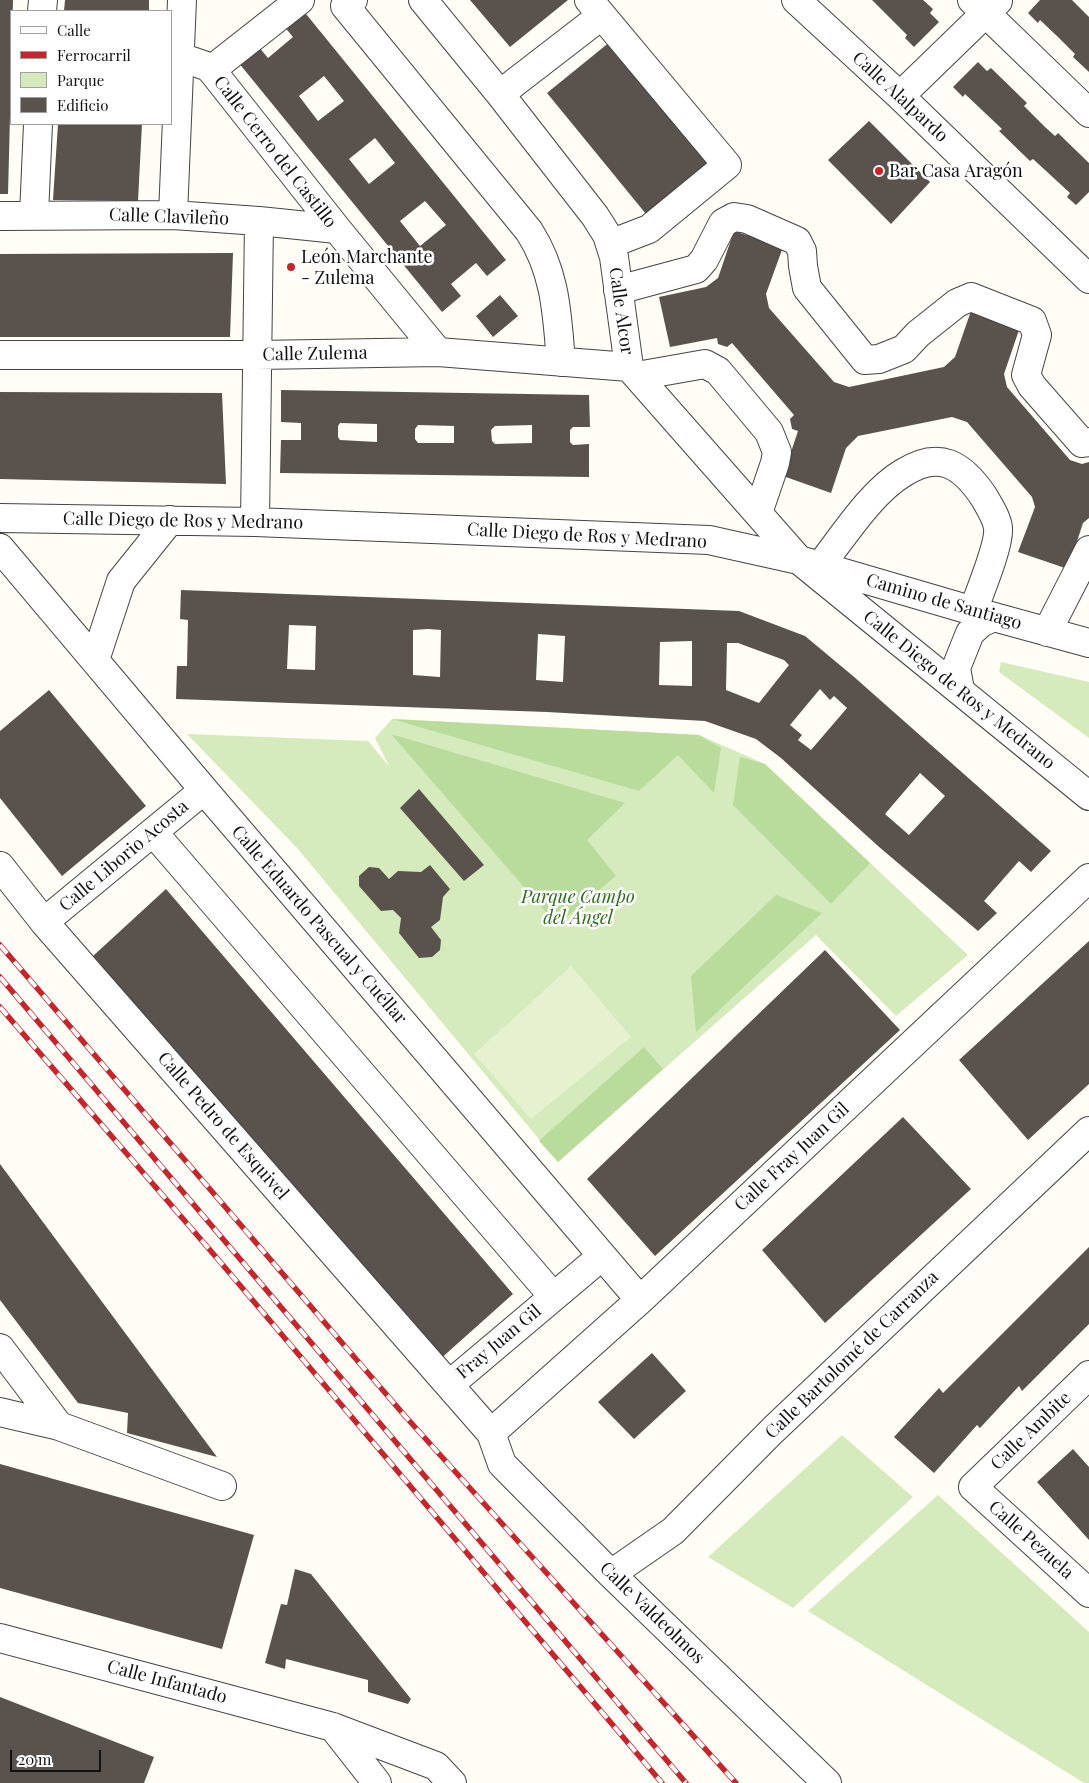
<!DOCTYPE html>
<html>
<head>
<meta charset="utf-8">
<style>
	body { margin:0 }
	#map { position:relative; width:1089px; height:1783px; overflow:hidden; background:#fffdf5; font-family:"Playfair Display",serif }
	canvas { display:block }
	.legend { position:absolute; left:10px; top:10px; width:162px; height:115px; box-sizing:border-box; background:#fff; border:1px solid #a0a0a0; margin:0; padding:6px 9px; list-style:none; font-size:15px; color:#111 }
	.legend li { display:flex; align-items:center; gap:10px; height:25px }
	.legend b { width:25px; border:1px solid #a0a0a0 }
	.scale { position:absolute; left:10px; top:1750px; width:91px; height:22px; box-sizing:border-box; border:2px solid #111; border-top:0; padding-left:6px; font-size:15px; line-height:18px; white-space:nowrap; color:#111; -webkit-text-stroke:4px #fff; paint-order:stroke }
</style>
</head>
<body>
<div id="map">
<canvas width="1089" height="1783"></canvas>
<ul class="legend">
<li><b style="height:6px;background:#fff"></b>Calle</li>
<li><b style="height:6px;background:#c4262e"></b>Ferrocarril</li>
<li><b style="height:14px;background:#d5ebbd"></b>Parque</li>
<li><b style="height:14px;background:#5a524d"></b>Edificio</li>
</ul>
<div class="scale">20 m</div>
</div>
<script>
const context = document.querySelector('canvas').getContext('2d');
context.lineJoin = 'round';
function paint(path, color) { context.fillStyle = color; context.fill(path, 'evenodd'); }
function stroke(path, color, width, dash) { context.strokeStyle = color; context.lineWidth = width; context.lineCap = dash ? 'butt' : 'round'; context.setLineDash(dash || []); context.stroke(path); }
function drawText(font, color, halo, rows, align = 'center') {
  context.font = font + ' "Playfair Display",serif'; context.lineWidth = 5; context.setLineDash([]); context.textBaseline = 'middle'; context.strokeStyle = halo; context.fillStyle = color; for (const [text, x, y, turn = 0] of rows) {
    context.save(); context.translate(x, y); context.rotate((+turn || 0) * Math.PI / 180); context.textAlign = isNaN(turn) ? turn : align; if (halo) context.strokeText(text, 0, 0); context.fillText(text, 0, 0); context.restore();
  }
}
paint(new Path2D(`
	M1001 662 1089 682V738L999 672Z
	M392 719 699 735 765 764 968 955 896 1016 816 935 558 1162 297 848 187 734 368 741 389 766 375 738Z
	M842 1435 913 1497 793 1608 708 1557Z
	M938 1495 1089 1632V1783H1084L808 1611Z`), '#d5ebbd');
paint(new Path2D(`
	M392 719 699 735 721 748 714 793 678 755 639 791Z
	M391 734 625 803 587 840 616 876 557 925Z
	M740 757 765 764 870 863 831 904 733 805Z
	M776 895 822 913 696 1032 691 976Z
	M644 1047 663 1069 558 1162 539 1141Z`), '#b9dc9c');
paint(new Path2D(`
	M571 966 631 1037 531 1119 474 1054Z`), '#e6f2cf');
paint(new Path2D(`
	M0 0H13L8 194H0Z
	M65 0H149V11H64Z
	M470 0H568L510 47Z
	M872 0H923L933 9 930 13 939 22 914 47 905 38 907 35Z
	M1040 0H1072L1089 17V72L1073 57 1075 54 1058 37 1040 20 1038 23 1028 13Z
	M302 9 506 260 487 276 476 263 451 284 461 296 442 312 238 62 258 46 268 58 293 37 283 25ZM324 76 344 101 318 121 299 96ZM375 138 395 163 369 184 349 159ZM425 201 446 225 420 246 400 221Z
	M611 41 710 162 646 214 547 93Z
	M978 62 987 71 991 68 1027 103 1024 106 1045 127 1055 136 1058 133 1089 163V192L1076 205 1067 197 1070 193 1033 159 1030 161 999 131 1002 129 965 94 963 97 953 87Z
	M869 121 930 182 891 224 828 160Z
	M58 124H142L138 201 53 200Z
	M734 231 783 247 766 294 769 308 834 382 849 387 944 367 955 357 971 311 1020 327 1004 374 1007 387 1070 460 1082 464 1089 462V518L1083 523 1068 569 1018 552 1035 507 1032 497 967 422 952 417 858 436 846 448 831 493 783 476 798 431 792 429 790 419 794 415 732 343 727 347 718 344 717 338 670 347 659 297 706 287 718 278Z
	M233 253 230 337H0V254Z
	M500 295 518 316 493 337 476 316Z
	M281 390 589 395 590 427H573L570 430V442L573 445 589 444V477L280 473 281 440H301V423L281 422ZM340 423 377 424V442L340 440 338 437V426ZM418 425 454 426V443H418L415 439V429ZM532 425V443L495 444 492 441 491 430 495 426Z
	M0 392 222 393 226 484 0 479Z
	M181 590 739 611 805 636 853 676 1051 851 1031 872 1019 861 984 901 997 913 978 931 878 846 781 758 756 739 705 721 547 712 176 699 177 666H187L188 620 180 619ZM289 625 316 626 315 670 287 669ZM428 629 441 630 440 677 413 675V630ZM538 634 565 636 563 682 536 680ZM692 641V686L659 685 660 642ZM727 643H738L784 660 789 665 759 703 726 690ZM820 689 830 700 834 696 847 708 811 750 798 740 802 735 790 725ZM920 773 945 796 909 835 885 814Z
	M49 690 146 806 62 876 0 798V731Z
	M419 789 484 865 464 881 400 808Z
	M430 865 450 889 443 897 440 920 431 927 441 940 440 950 432 957 419 958 399 933 401 918 393 910 381 911 359 886V876L369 867 379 868 389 879 398 871 421 872Z
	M166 889 513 1294 438 1361 93 956Z
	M1089 941V1084L1028 1140 959 1060Z
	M825 950 900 1030 655 1256 587 1179Z
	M903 1117 971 1189 825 1323 762 1250Z
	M0 1164 217 1457 127 1433 128 1413 78 1403 0 1300Z
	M1089 1247V1324L1022 1391 1019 1386 980 1428 977 1425 934 1473 894 1437 939 1388 943 1393Z
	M652 1353 686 1391 634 1439 598 1402Z
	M1073 1449 1089 1467V1540L1037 1482Z
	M0 1464 254 1535 222 1649 0 1588Z
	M295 1569 311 1574 411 1699 408 1704 368 1692V1680L286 1659 285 1669 265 1663 281 1604 287 1605Z
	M0 1697 154 1757 144 1783H0Z`), '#5a524d');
const minor = new Path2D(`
	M353 0 345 6 529 231C556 273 557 314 561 362
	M423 0 500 94 595 216 607 235 614 257 629 367 799 560 1089 796
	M589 0 727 165 649 229 610 244
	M796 0 900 96 1089 279
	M972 0 1089 113
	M42 11 43 0
	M180 57 209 67 337 229 438 352
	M211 70 300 0
	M500 94 601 16
	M900 96 998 1
	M34 215 38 124
	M173 215 182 0
	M0 216 173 215 259 221 337 229
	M618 290 696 269 704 260 723 223 734 217 747 219 797 241 802 251 803 266 807 288 865 360 879 359 904 349 918 334 957 303 971 297 1032 321 1037 335 1026 375 1032 386 1082 443 1089 442
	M0 355H257L438 352 629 367
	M637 376 705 364 718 371 769 432 777 452 775 463 758 513
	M0 518 255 522 709 540 799 560 994 617 1089 643
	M255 522 259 221
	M0 548 204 790 640 1300
	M820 566C843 537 871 492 903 473 939 450 962 464 984 497 989 506 997 518 998 528 1000 544 979 594 973 611
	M1047 632 1089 550
	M95 660 121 581 170 520
	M960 690 956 668 970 633 981 623 994 617
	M153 832 553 1296
	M0 866 44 922 491 1433 502 1464 611 1574 827 1783
	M44 922 204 790
	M0 1348 59 1426
	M1089 1375 973 1487 1089 1593
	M449 1385 602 1256
	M0 1412 59 1426 222 1486
	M491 1433 640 1300 1089 878
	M611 1574 673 1531 773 1430 1089 1131
	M0 1638 333 1727 436 1766 452 1783
	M333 1727 377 1783`);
stroke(minor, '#444', 30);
stroke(minor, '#fff', 28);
const rail = new Path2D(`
	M0 945 405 1416 736 1783
	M0 977 686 1783
	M0 1007 216 1257 662 1783`);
stroke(rail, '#c4262e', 5.5);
stroke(rail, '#fff', 4, [11]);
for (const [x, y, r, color] of [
	[879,171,5,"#c4262e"],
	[291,267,5,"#c4262e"]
]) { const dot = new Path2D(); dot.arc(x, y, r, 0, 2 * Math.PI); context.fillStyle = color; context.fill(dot); stroke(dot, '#fff', 2); }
drawText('18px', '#111', '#fff', [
	["Calle Alalpardo",900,97,43],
	["Calle Cerro del Castillo",275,152,52],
	["Calle Clavileño",169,217,2],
	["Calle Alcor",621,311,82],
	["Calle Zulema",315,354,-1],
	["Calle Diego de Ros y Medrano",183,521,1],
	["Calle Diego de Ros y Medrano",587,536,3],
	["Camino de Santiago",944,602,16],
	["Calle Diego de Ros y Medrano",959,690,39],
	["Calle Liborio Acosta",124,856,-40],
	["Calle Eduardo Pascual y Cuéllar",319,925,49],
	["Calle Pedro de Esquivel",223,1126,49],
	["Calle Fray Juan Gil",792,1157,-43],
	["Fray Juan Gil",499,1342,-40],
	["Calle Bartolomé de Carranza",852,1355,-44],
	["Calle Ambite",1031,1431,-44],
	["Calle Pezuela",1031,1540,42],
	["Calle Valdeolmos",652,1613,44],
	["Calle Infantado",167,1682,15]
]);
drawText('18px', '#111', '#fff', [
	["Bar Casa Aragón",889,171],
	["León Marchante",301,257],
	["- Zulema",301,278]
], 'left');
drawText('italic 18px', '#2f6b1f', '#fff', [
	["Parque Campo",578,897],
	["del Ángel",578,918]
]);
</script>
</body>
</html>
